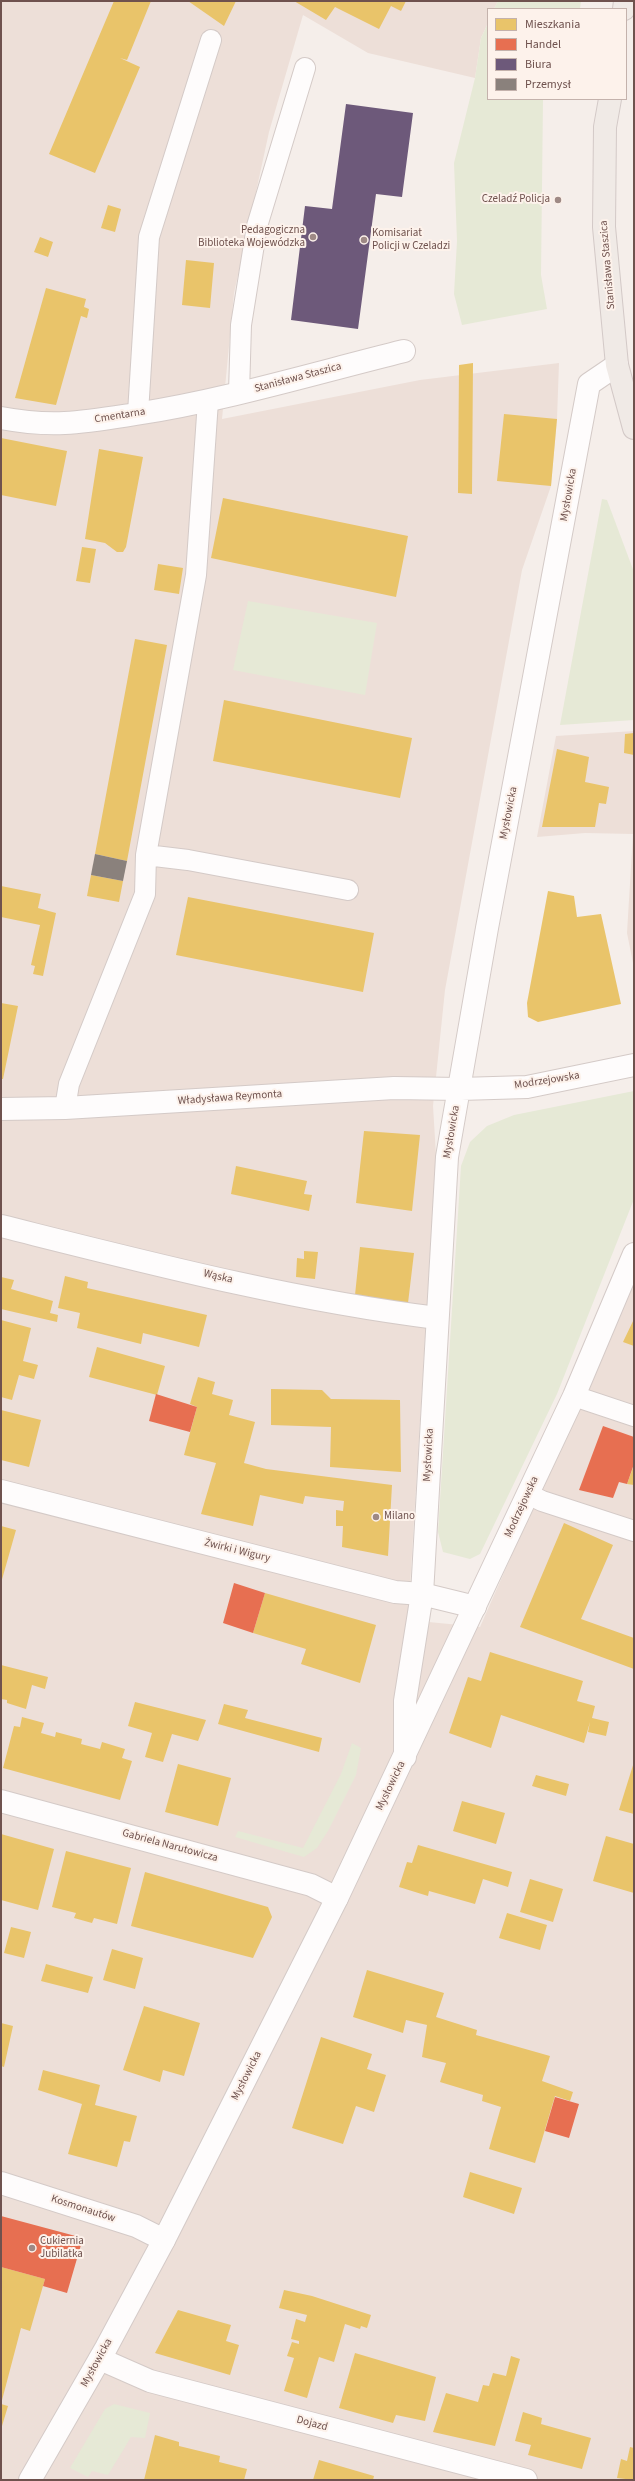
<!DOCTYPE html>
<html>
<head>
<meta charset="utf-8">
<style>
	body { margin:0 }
	#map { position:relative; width:635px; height:2481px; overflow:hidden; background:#f5eeea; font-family:"Source Sans 3",sans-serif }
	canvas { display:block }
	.frame { position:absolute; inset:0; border:2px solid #6f524e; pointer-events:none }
	.legend { position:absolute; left:487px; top:8px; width:140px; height:92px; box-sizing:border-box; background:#fdf2eb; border:1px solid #c4b2ac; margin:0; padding:5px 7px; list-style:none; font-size:12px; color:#6f524e }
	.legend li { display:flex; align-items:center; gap:8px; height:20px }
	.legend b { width:20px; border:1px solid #c4b2ac }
</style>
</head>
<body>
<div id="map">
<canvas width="635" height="2481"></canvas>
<div class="frame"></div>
<ul class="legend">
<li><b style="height:11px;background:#e9c46a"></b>Mieszkania</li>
<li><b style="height:11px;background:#e76f51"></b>Handel</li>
<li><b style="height:11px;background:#6d597a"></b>Biura</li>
<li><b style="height:11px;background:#8a817c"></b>Przemysł</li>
</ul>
</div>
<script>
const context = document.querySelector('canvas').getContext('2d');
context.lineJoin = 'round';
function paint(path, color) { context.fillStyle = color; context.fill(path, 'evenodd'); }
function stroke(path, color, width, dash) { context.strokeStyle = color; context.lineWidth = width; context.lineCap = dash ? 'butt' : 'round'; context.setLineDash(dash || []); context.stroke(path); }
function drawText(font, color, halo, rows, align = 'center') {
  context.font = font + ' "Source Sans 3",sans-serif'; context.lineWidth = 4; context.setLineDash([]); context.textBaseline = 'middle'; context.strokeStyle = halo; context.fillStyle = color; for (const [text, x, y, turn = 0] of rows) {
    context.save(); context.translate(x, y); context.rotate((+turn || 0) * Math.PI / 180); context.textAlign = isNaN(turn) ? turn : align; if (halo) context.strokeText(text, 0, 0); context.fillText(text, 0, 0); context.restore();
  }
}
paint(new Path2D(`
	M1 1H498L494 9H488V23L481 38 475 78 368 53 303 15 269 132 234 293 222 419 420 380 559 363 557 419 551 486 522 570 445 990 433 1106 436 1155 408 1620 480 1627 634 1278V2480H1Z
	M634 731V968L627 933 633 834 585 833 537 837 556 736Z`), '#eddfd8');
paint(new Path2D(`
	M498 1H581L580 9H494Z
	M488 23V99H543L541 275 547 309 462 325 454 294 457 241 454 163 475 78 481 38Z
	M602 499 607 500 634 572V720L560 725Z
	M248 601 377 623 365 695 233 670Z
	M634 1091V1199L557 1394 480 1554 470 1559 443 1552 438 1532 461 1166 470 1142 487 1126 514 1115Z
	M352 1743 361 1748 356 1775 328 1831 317 1848 304 1857 235 1837 238 1831 303 1848 341 1774Z
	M114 2404 150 2413 145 2438 131 2437 108 2475 92 2471 88 2477 70 2468 105 2409Z`), '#e6e9d6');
paint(new Path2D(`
	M114 1H151L127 60 120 58 140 67 95 173 49 154Z
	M188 1H236L224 26Z
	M294 1H406L401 11 391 6 379 29 335 7 326 20Z
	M108 205 121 209 115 232 101 228Z
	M40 237 53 242 48 257 34 252Z
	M186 260 214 263 210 308 182 305Z
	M46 288 86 299 84 307 89 309 87 318 81 316 56 405 15 398Z
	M473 363 472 494 458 493 459 365Z
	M504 414 557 419 551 486 497 481Z
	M1 438 67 451 56 506 1 495Z
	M99 449 143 457 126 547 123 552H117L105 543 85 539Z
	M223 498 408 536 396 597 211 558Z
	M82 547 96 549 90 583 76 581Z
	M158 564 183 568 179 594 154 590Z
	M135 639 167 645 127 861 95 854Z
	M224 700 412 738 400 798 213 761Z
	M634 733V755L624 753 625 734Z
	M557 749 589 757 585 782 609 787 606 804 599 803 595 827H542Z
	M91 875 123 881 119 902 87 896Z
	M1 886 41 894 38 908 56 913 43 976 33 974 35 966 31 965 40 925 1 917Z
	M548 891 574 896 577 917 601 914 621 1004 538 1022 528 1017 527 1003Z
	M188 897 374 933 363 992 176 955Z
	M1 1003 18 1006 3 1079H1Z
	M364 1131 420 1135 412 1211 356 1203Z
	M236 1166 307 1181 304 1194 312 1195 309 1211 231 1194Z
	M360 1247 414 1253 408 1303 355 1295Z
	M304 1251 318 1252 315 1279 296 1277 297 1258 304 1259Z
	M65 1276 88 1282 87 1288 207 1315 199 1347 143 1333 141 1344 77 1328 80 1313 58 1308Z
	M1 1277 14 1280 11 1289 53 1301 50 1313 58 1315 57 1322 1 1309Z
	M634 1319V1346L623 1342Z
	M1 1320 31 1328 23 1361 38 1365 34 1379 19 1375 12 1400 1 1397Z
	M97 1347 165 1366 157 1395 89 1377Z
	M198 1377 215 1382 212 1394 233 1400 229 1415 255 1422 244 1463 266 1469 392 1485 388 1556 342 1547 343 1526H336V1510L343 1511 344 1501 305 1496 303 1504 260 1495 253 1526 201 1514 216 1463 184 1455 197 1407 190 1404Z
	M271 1389 322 1390 331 1399 400 1400 401 1472 330 1467 331 1427 271 1425Z
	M1 1410 41 1420 29 1467 1 1460Z
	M634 1465V1485L627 1484Z
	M564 1523 613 1545 581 1619 634 1638V1669L520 1627Z
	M1 1526 16 1530 1 1583Z
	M265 1593 376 1625 360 1683 301 1664 306 1649 253 1633Z
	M490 1652 583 1681 577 1701 595 1706 592 1718 609 1722 606 1736 588 1732 590 1722 584 1743 501 1715 491 1748 449 1733 468 1677 481 1681Z
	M1 1665 48 1677 45 1689 32 1685 26 1709 7 1703V1700L1 1699Z
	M135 1702 206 1720 198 1741 172 1734 163 1762 145 1757 152 1733 128 1726Z
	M224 1704 248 1710 245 1718 322 1738 319 1752 218 1724Z
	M22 1717 44 1723 41 1733 55 1737 56 1732 82 1739 81 1744 100 1749 102 1742 125 1749 122 1758 132 1761 120 1800 3 1768 14 1726 20 1727Z
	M634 1762V1814L619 1810Z
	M178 1764 231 1778 218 1826 165 1812Z
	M536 1775 569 1784 566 1796 532 1786Z
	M462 1801 505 1813 496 1844 453 1831Z
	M1 1834 54 1849 38 1910 1 1900Z
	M606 1836 634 1844V1893L593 1881Z
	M418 1845 512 1872 508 1887 483 1879 475 1904 429 1891 428 1896 399 1887 407 1862 412 1863Z
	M66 1851 131 1868 117 1924 94 1918 92 1923 74 1918 76 1913 52 1907Z
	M145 1872 268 1907 272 1917 253 1958 131 1926Z
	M530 1879 563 1889 553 1922 520 1912Z
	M507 1913 547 1925 540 1950 499 1938Z
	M11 1927 31 1932 24 1958 4 1953Z
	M112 1949 143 1958 135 1989 103 1980Z
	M46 1964 93 1977 88 1993 41 1981Z
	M367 1970 444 1993 436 2017 477 2030 476 2035 550 2056 542 2081 573 2092 570 2101 555 2096 535 2163 489 2149 501 2107 482 2101 483 2095 440 2082 446 2063 422 2057 427 2025 406 2020 403 2033 353 2017Z
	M144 2006 200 2023 184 2076 163 2070 160 2082 123 2070Z
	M1 2023 13 2026 4 2067 1 2066Z
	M321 2037 372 2054 367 2069 386 2075 374 2112 356 2106 343 2144 292 2128Z
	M43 2070 100 2085 95 2105 137 2116 130 2142 124 2141 117 2167 68 2154 82 2104 38 2090Z
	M470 2172 522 2188 514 2214 463 2197Z
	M1 2267 45 2279 30 2331 21 2328 1 2404Z
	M284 2290 312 2296 371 2315 367 2328 361 2326 360 2329 345 2324 334 2362 319 2357 307 2398 284 2391 294 2358 287 2356 292 2342 299 2344V2341L291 2339 296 2319 305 2322 307 2315 279 2308Z
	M178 2310 231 2325 226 2341 239 2345 230 2375 155 2353Z
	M355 2353 436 2377 425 2421 396 2415 393 2423 339 2408Z
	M511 2356 520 2359 495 2446 433 2432 446 2393 478 2402 483 2385 489 2386 493 2373 506 2376Z
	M1 2404 8 2406 2 2426H1Z
	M523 2412 542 2418 541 2424 591 2438 582 2469 528 2455 531 2445 515 2441Z
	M155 2435 179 2442V2446L220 2456 219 2462 247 2469 244 2480H144Z
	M630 2447 634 2448V2480L617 2478 621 2459 627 2461Z
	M319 2460 374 2476 373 2480H313Z`), '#e9c46a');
paint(new Path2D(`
	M156 1394 197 1407 190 1432 149 1421Z
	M603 1426 634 1437V1464L627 1484 619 1482 613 1498 579 1490Z
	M234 1583 265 1593 253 1633 223 1623Z
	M555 2097 579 2104 569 2138 545 2131Z
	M1 2216 83 2238 67 2293 43 2286 45 2279 1 2267Z`), '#e76f51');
paint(new Path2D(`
	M346 104 413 113 402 197 376 194 358 329 291 320 305 206 332 209Z`), '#6d597a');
paint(new Path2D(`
	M95 854 127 861 123 881 91 875Z`), '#8a817c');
const service = new Path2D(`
	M239 393 241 325 257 226 305 68
	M138 413 149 237 211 40
	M146 855 188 860 348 890
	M65 1108 69 1084 145 894 146 855 196 575 208 401
	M574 1396 634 1416
	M528 1494 542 1501 634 1531`);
const minor = new Path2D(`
	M1 418C54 428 84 422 136 414 226 400 315 373 404 351
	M1 1109 65 1108 394 1088 460 1089
	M1 1226C145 1262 290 1300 437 1318
	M1 1491 395 1592 422 1594 475 1607
	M1 1801 311 1885 337 1898
	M1 2183 136 2226 164 2240
	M100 2359 150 2381 526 2480`);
const tertiary = new Path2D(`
	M460 1089 527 1087 634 1065
	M405 1757V1701L422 1594 447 1157 487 928 589 384 617 365
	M30 2480 106 2348 164 2240 337 1898 574 1396 634 1254`);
const primary = new Path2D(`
	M624 9 625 1
	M610 99 605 127 604 227 617 365 634 428`);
stroke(service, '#d4cac7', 22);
stroke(minor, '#d4cac7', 24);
stroke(tertiary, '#d4cac7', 24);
stroke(primary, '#d3c9c7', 24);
stroke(service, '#fefcfc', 20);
stroke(minor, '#fefcfc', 22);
stroke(tertiary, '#fefcfc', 22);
stroke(primary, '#f0eae6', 22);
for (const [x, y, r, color] of [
	[558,200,4,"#9e8985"],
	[313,237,4,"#9e8985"],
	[364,240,4,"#9e8985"],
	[376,1517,4,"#9e8985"],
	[32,2248,4,"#9e8985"]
]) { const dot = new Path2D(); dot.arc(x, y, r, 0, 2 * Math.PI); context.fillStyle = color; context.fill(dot); stroke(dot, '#fdf2eb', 1.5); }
drawText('11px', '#6f524e', '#fdf2eb', [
	["Czeladź Policja",550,200,"right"],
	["Pedagogiczna",305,231,"right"],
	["Biblioteka Wojewódzka",305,244,"right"],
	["Komisariat",372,234],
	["Policji w Czeladzi",372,247],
	["Milano",384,1517],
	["Cukiernia",40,2242],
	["Jubilatka",40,2255]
], 'left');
drawText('11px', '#6f524e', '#fdf2eb', [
	["Stanisława Staszica",608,265,-95],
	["Stanisława Staszica",298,378,-15],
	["Cmentarna",120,416,-9],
	["Mysłowicka",569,495,-80],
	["Mysłowicka",509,813,-79],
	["Modrzejowska",547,1081,-9],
	["Władysława Reymonta",230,1098,-4],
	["Mysłowicka",452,1132,-80],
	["Wąska",218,1277,13],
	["Mysłowicka",429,1455,-87],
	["Modrzejowska",522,1507,-65],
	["Żwirki i Wigury",237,1551,14],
	["Mysłowicka",391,1786,-64],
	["Gabriela Narutowicza",170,1846,15],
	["Mysłowicka",247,2076,-63],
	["Kosmonautów",83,2209,18],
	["Mysłowicka",97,2363,-61],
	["Dojazd",312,2424,15]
]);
</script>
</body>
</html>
